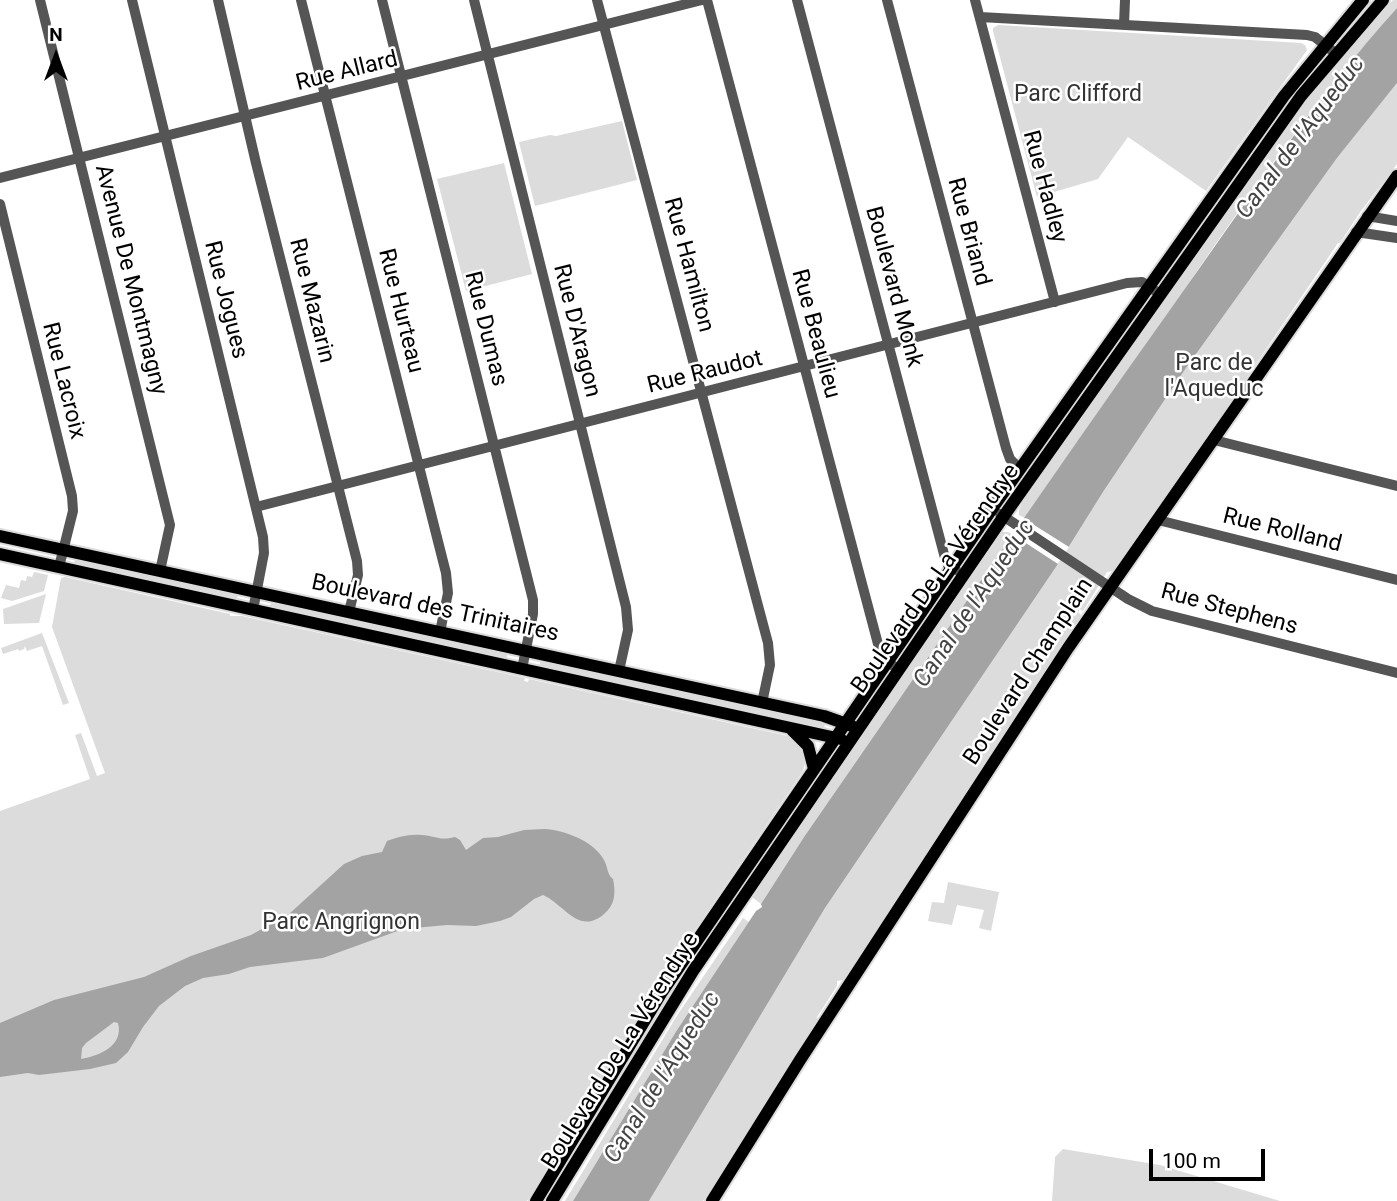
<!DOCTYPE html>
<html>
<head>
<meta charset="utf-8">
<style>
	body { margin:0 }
	#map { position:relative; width:1397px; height:1201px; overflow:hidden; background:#fff; font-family:Roboto,sans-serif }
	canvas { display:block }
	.north { position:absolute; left:21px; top:21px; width:70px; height:70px; -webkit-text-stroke:5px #fff; paint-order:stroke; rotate:0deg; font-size:19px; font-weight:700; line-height:28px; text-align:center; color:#000 }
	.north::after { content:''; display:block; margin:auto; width:24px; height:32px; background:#000; clip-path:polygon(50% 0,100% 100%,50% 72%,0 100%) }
	.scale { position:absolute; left:1149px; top:1149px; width:116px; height:32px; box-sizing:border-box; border:4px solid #000; border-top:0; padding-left:9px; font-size:21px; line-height:24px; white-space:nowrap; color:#000; -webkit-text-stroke:5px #fff; paint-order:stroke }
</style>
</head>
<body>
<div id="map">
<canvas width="1397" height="1201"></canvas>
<div class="north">N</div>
<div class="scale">100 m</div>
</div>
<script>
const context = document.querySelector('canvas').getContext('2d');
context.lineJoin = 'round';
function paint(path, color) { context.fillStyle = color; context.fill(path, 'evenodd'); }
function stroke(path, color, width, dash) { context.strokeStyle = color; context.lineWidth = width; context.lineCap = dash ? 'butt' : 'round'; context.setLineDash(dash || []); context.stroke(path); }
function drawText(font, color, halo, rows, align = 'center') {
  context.font = font + ' Roboto,sans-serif'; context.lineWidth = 5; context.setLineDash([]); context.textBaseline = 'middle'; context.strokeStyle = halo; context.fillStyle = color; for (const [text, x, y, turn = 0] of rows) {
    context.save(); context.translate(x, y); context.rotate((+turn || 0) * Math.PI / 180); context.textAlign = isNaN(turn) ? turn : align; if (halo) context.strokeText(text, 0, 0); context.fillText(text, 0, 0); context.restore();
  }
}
paint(new Path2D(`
	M1393 0H1397V8C1316 98 1248 197 1180 296 1128 370 1075 444 1025 518L1019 515V510L1023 501 1279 137C1314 89 1351 43 1393 0Z
	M998 25 1301 43 1305 45 1307 50 1206 191 1128 137 1098 179 1037 197 993 31V28Z
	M1397 83V164L1361 211 1340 243H1338L1195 454 1113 571 1107 572 1083 611 1080 609 1078 612 1081 615 1079 620 843 980 837 981V986L817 1017 818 1019 703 1201H649L825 908 1058 564 1103 492 1186 368 1337 158Z
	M622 121 637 180 535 206 519 142 550 135 556 136Z
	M504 163 532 274 466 291 437 179Z
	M1002 532H1008L1013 535 804 837 761 904 752 897 784 850Z
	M75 560 114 568 132 569 239 592 236 602 74 566Z
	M34 572 48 575 44 591 12 601 1 598 6 585 19 588 21 580 26 581 27 576 32 577Z
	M65 577 230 614V616H242L525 678 524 681 528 682 529 679 788 736C802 744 808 756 803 771L652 993 527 1201H0V811L90 779 75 735 81 733 97 776 105 773 52 627 61 578Z
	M46 594 39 623 4 624 3 609Z
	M272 599 508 651 506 661 269 609Z
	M42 633 69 703 63 705 42 646 27 651 25 646 24 649 19 651 18 649 3 654 1 648Z
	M541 659 826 721 823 731 539 669Z
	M948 882 999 892 991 931 979 928 984 910 957 905 952 925 928 921 932 902 944 903Z
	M743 918 749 922 677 1030 573 1201H565L678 1014Z
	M1063 1149 1160 1165 1280 1201H1052L1055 1157Z`), '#dcdcdc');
paint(new Path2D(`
	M1397 8V83L1337 158 1186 368 1103 492 1058 564 825 908 649 1201H573L677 1030 756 911 762 907 761 904 804 837C927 660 1047 482 1172 307 1245 205 1313 101 1397 8Z
	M544 829C564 830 594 841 604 860 608 867 607 875 613 879 616 893 615 905 604 914 579 936 564 904 543 895L534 899 511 917 500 921 476 926 447 925 403 929 323 958 250 967 229 974 203 978 185 986 159 1006 143 1027 128 1052 116 1063 90 1069 39 1075 28 1073 0 1077V1023L54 1000 144 977 191 956 251 935 289 914 344 864 362 856 382 852 387 841C398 837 409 834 421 835 437 836 438 841 455 837L460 840 466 850 483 838 498 837 524 830ZM114 1022 118 1023C124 1046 99 1056 81 1059L82 1048 86 1043Z`), '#a3a3a3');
paint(new Path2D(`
	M1023 518 1069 547 1058 564 1012 534Z`), '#fff');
const major = new Path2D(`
	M0 536 824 716 852 726
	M0 554 841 739
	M792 730 808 746 814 769
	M536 1201 662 992 996 503 1284 96 1363 0
	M552 1201 693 971 1008 510 1301 96 1383 0
	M712 1201 800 1060 1068 648 1397 176`);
stroke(major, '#dbdbdb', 16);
stroke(new Path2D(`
	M40 0 170 525 160 571
	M132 0 263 537 264 553 253 610
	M218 0 256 163 357 561 358 575 349 612
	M301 0 446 573 448 593 440 632
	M382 0 533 600V614L522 669
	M474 0 626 607 628 630 619 671
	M597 0 768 643 770 665 762 703
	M707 0 878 644 884 659 899 670
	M797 0 945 558 948 565 956 570
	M887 0 1006 448 1010 459 1020 469
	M975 0 1055 302
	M980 17 1307 35 1315 37 1335 53
	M1124 25 1125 0
	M0 178 702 0
	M0 204 72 496 73 511 59 567
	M1367 216 1397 221
	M1356 232 1397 238
	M1214 440 1397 486
	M256 507 1127 283 1142 282 1160 294
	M1000 514 1128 599 1152 611 1397 673
	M1158 520 1397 580`), '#555', 10);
stroke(major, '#000', 12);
drawText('23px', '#000', '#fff', [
	["Rue Allard",347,72,-14],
	["Rue Hadley",1044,187,75],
	["Rue Briand",968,232,75],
	["Rue Hamilton",688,265,75],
	["Avenue De Montmagny",130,280,76],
	["Boulevard Monk",893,287,75],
	["Rue Jogues",225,300,76],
	["Rue Mazarin",311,301,76],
	["Rue Hurteau",400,311,76],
	["Rue Dumas",485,329,76],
	["Rue D'Aragon",576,331,76],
	["Rue Beaulieu",815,334,75],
	["Rue Raudot",705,373,-14],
	["Rue Lacroix",63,381,76],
	["Rue Rolland",1282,531,14],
	["Boulevard De La Vérendrye",936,579,-55],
	["Boulevard des Trinitaires",435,609,12],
	["Rue Stephens",1229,610,15],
	["Boulevard Champlain",1029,672,-57],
	["Boulevard De La Vérendrye",621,1051,-58]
]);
drawText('23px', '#333', '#fff', [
	["Parc Clifford",1078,95],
	["Parc de",1214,364],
	["l'Aqueduc",1214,390],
	["Parc Angrignon",341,923]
]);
drawText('italic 24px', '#444', '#fff', [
	["Canal de l'Aqueduc",1301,138,-53],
	["Canal de l'Aqueduc",975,604,-56],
	["Canal de l'Aqueduc",663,1078,-58]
]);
</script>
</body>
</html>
